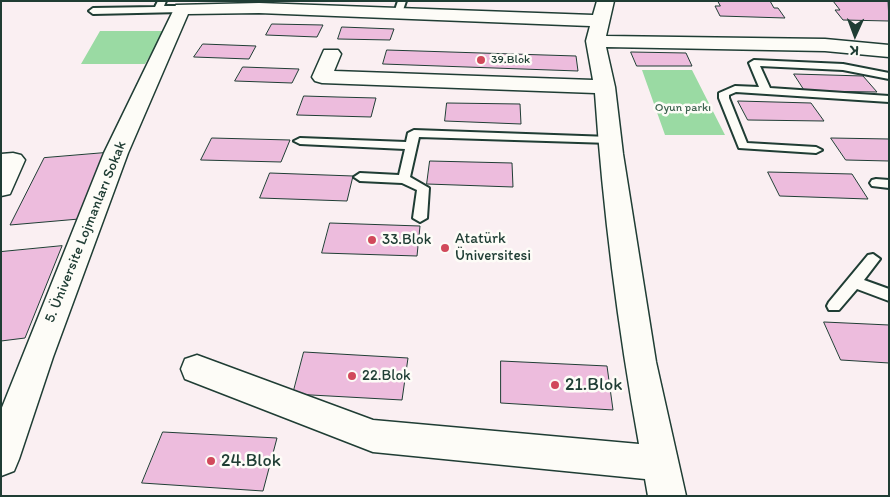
<!DOCTYPE html>
<html>
<head>
<meta charset="utf-8">
<style>
	body { margin:0 }
	#map { position:relative; width:890px; height:497px; overflow:hidden; background:#faeff2; font-family:Itim,sans-serif }
	canvas { display:block }
	.frame { position:absolute; inset:0; border:2px solid #1f3d34; pointer-events:none }
	.north { position:absolute; left:830px; top:10px; width:50px; height:50px; -webkit-text-stroke:4px #fdfcf7; paint-order:stroke; rotate:182deg; font-size:14px; font-weight:700; line-height:20px; text-align:center; color:#1f3d34 }
	.north::after { content:''; display:block; margin:auto; width:18px; height:22px; background:#1f3d34; clip-path:polygon(50% 0,100% 100%,50% 72%,0 100%) }
</style>
</head>
<body>
<div id="map">
<canvas width="890" height="497"></canvas>
<div class="frame"></div>
<div class="north">K</div>
</div>
<script>
const context = document.querySelector('canvas').getContext('2d');
context.lineJoin = 'round';
function paint(path, color) { context.fillStyle = color; context.fill(path, 'evenodd'); }
function stroke(path, color, width, dash) { context.strokeStyle = color; context.lineWidth = width; context.lineCap = dash ? 'butt' : 'round'; context.setLineDash(dash || []); context.stroke(path); }
function drawText(font, color, halo, rows, align = 'center') {
  context.font = font + ' Itim,sans-serif'; context.lineWidth = 5; context.setLineDash([]); context.textBaseline = 'middle'; context.strokeStyle = halo; context.fillStyle = color; for (const [text, x, y, turn = 0] of rows) {
    context.save(); context.translate(x, y); context.rotate((+turn || 0) * Math.PI / 180); context.textAlign = isNaN(turn) ? turn : align; if (halo) context.strokeText(text, 0, 0); context.fillText(text, 0, 0); context.restore();
  }
}
paint(new Path2D(`
	M100 31H164L145 64H81Z
	M642 70H692L725 135H665Z`), '#9adaa3');
const building = new Path2D(`
	M718 1H770L774 8H778L785 18 720 16 715 6H720Z
	M829 1H888L889 21 843 20 835 10H840L833 1Z
	M272 24 323 25 317 37 266 35Z
	M342 27 394 29 390 40 338 39Z
	M203 44 256 46 249 59 194 57Z
	M387 50 576 56 578 71 383 64Z
	M631 52 686 53 692 66H637Z
	M243 67 299 69 292 83 235 81Z
	M794 74 863 76 877 92 805 91Z
	M304 96 337 97 376 98 371 117 297 115Z
	M738 101 811 103 824 121 748 120Z
	M447 103 520 104 521 124 445 121Z
	M212 138 290 140 281 162 201 160Z
	M831 138 889 139V161L846 160Z
	M104 153 79 219 10 225 44 158Z
	M430 161 512 163 513 187 427 184Z
	M768 172 852 174 868 199 780 196Z
	M270 173 353 176 347 201 260 198Z
	M330 223 420 226 417 256 322 253Z
	M62 246 25 338 1 341V252Z
	M824 322 889 325V363L841 360Z
	M304 352 408 358 402 400 293 394Z
	M501 361 607 366 613 410 501 403Z
	M163 432 277 438 263 491 142 483Z`);
paint(building, '#edbcdd');
stroke(building, '#1f3d34', 1);
const lane = new Path2D(`
	M158 1H166L164 6H182L186 9 182 12 93 14 89 11 93 8 155 7Z
	M398 1H406L402 13 398 16 394 13Z
	M754 60 843 64 889 73V79L843 70 760 66 770 88 889 96V102L736 92 729 95V98L747 143 816 147 822 150 816 153 739 148 719 98V93L735 86 759 87 749 63Z
	M414 130 610 137 616 140 610 143 419 137 410 177 429 188 427 218 420 222 413 218 417 190 402 183 360 181 354 177 360 173 399 175 405 149 300 144 294 141 300 138 406 142 408 133Z
	M876 179 889 180V188L872 186 870 183 872 180Z
	M873 254 880 259 864 280 889 289V301L857 289 839 310H829L827 306 829 302 868 255Z`);
const street = new Path2D(`
	M597 1H614L606 36 825 39 889 45V57L825 51 606 47 615 87 623 154 656 362 686 496H648L645 479 373 452 185 379 181 369 185 359 197 355 373 420 639 444C618 328 603 210 595 93L322 83 315 81 312 77 324 50H338L341 54 334 71 593 80 586 41 590 26 259 13 188 14 128 153 53 357 19 459 14 471 1 476V410L104 153 176 5 259 3 593 15Z
	M13 153 21 155 25 160 10 194 1 196V154Z`);
stroke(lane, '#1f3d34', 4);
stroke(street, '#1f3d34', 3);
paint(lane, '#fdfcf7');
paint(street, '#fdfcf7');
for (const [x, y, r, color] of [
	[481,60,5,"#d1495b"],
	[372,240,5,"#d1495b"],
	[445,248,5,"#d1495b"],
	[352,376,5,"#d1495b"],
	[555,385,5,"#d1495b"],
	[211,461,5,"#d1495b"]
]) { const dot = new Path2D(); dot.arc(x, y, r, 0, 2 * Math.PI); context.fillStyle = color; context.fill(dot); stroke(dot, '#fdfcf7', 2); }
drawText('12px', '#1f3d34', '#fdfcf7', [
	["39.Blok",491,60]
], 'left');
drawText('12px', '#3e6450', '#fdfcf7', [
	["Oyun parkı",683,108]
]);
drawText('15px', '#1f3d34', '#fdfcf7', [
	["5. Üniversite Lojmanları Sokak",86,232,-68]
]);
drawText('15px', '#1f3d34', '#fdfcf7', [
	["Atatürk",455,239],
	["Üniversitesi",455,256],
	["33.Blok",382,240],
	["22.Blok",362,376]
], 'left');
drawText('18px', '#1f3d34', '#fdfcf7', [
	["21.Blok",565,385],
	["24.Blok",221,461]
], 'left');
</script>
</body>
</html>
